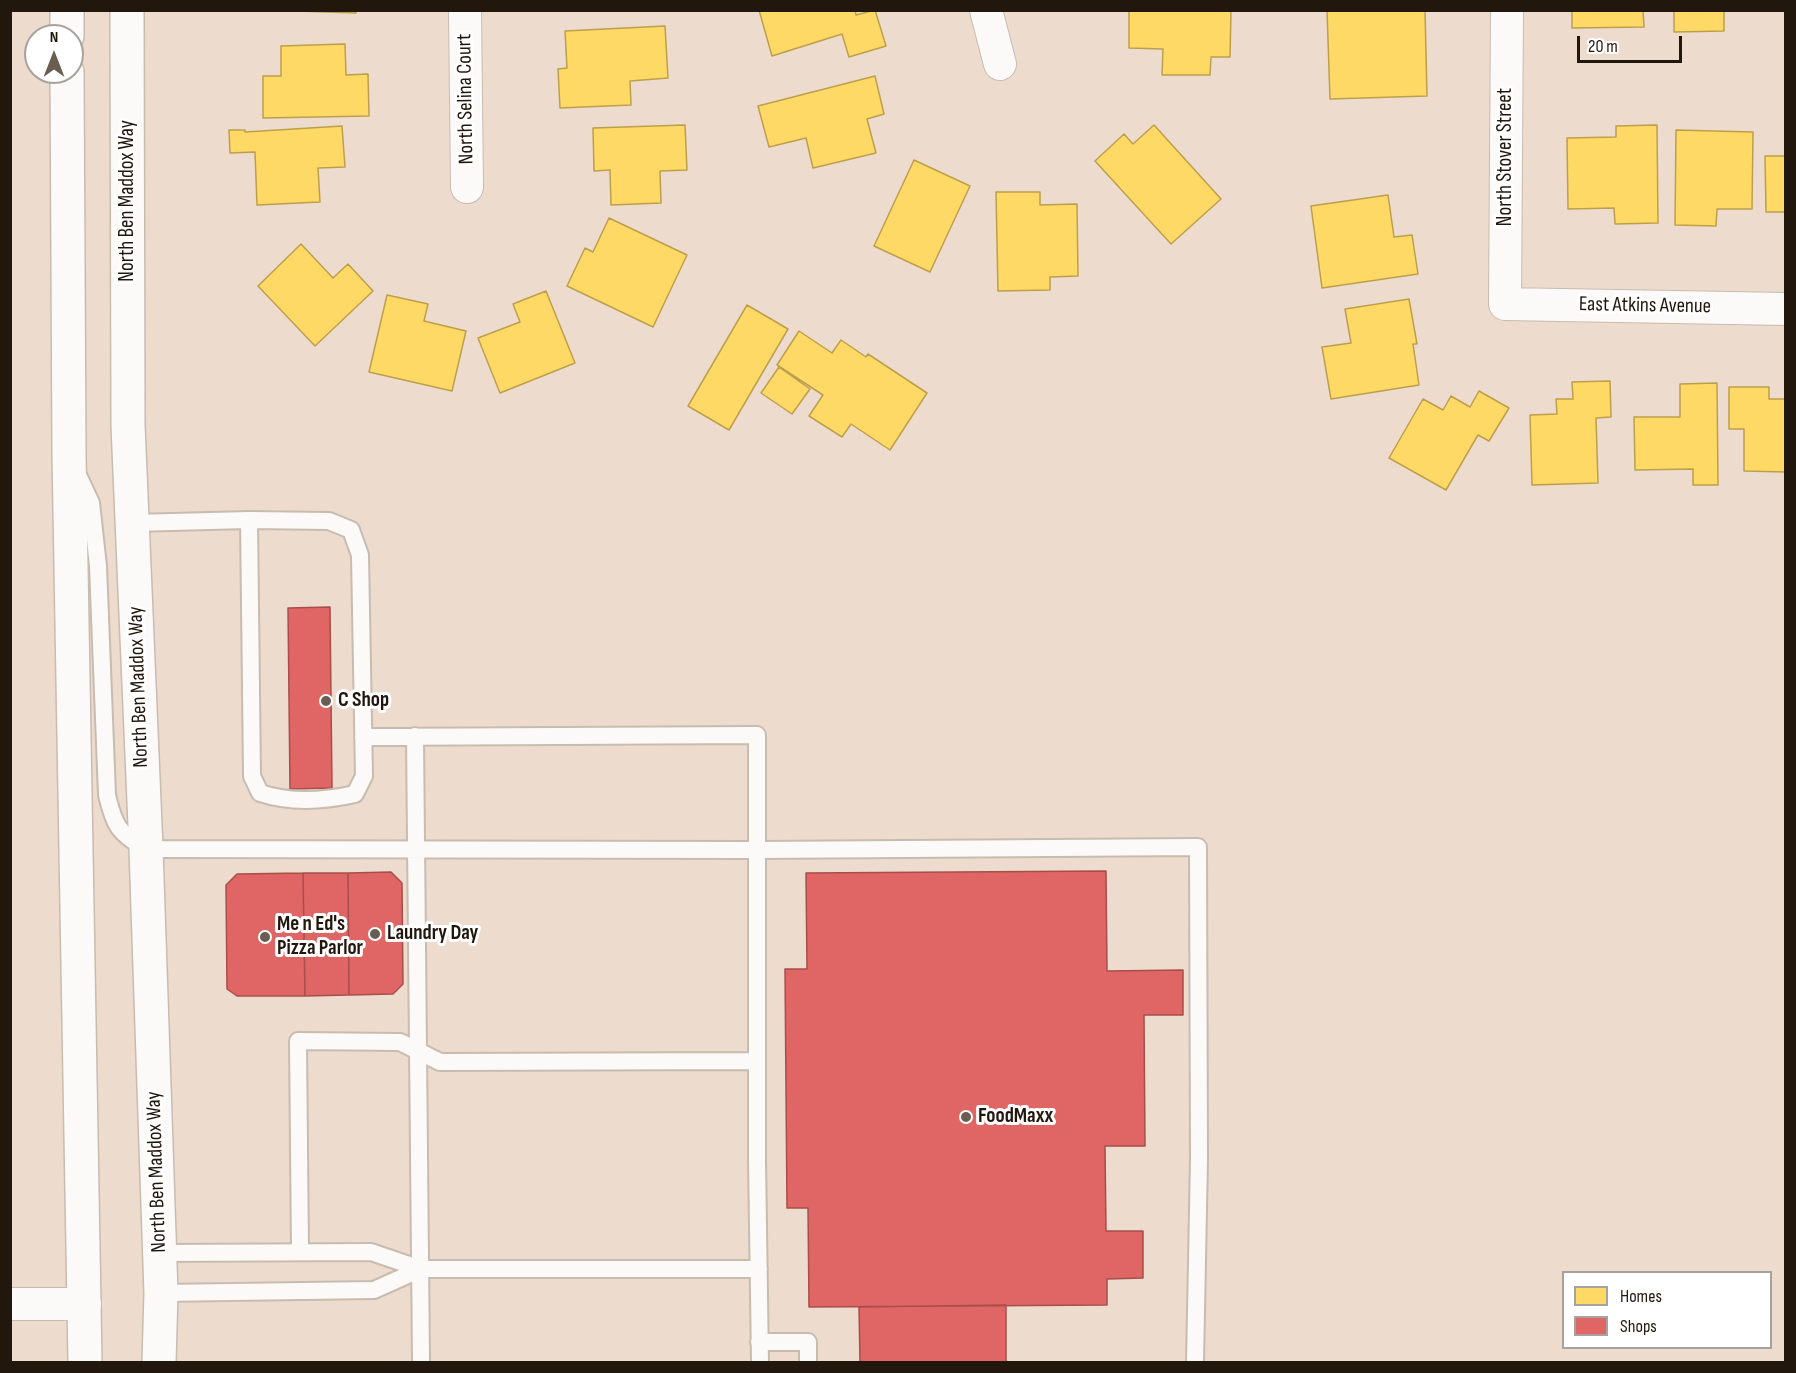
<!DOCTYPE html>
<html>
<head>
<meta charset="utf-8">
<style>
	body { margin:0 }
	#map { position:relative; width:1796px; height:1373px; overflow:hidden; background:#eddcce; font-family:"Sofia Sans Condensed",sans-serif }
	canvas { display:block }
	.frame { position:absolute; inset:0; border:12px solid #22170d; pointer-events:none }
	.legend { position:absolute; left:1562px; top:1271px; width:210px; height:78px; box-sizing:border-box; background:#fff; border:2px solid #a7a29e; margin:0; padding:8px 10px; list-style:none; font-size:18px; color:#22170d }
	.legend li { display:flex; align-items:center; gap:12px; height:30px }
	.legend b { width:30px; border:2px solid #a7a29e }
	.north { position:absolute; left:24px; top:24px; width:60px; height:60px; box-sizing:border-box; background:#fff; border:2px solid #a7a29e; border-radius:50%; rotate:0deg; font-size:16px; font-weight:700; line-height:24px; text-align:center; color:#22170d }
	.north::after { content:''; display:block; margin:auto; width:21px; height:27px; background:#695c51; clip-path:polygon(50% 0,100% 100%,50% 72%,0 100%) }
	.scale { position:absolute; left:1577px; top:36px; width:105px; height:27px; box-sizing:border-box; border:3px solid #22170d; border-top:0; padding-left:8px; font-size:18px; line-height:21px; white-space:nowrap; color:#22170d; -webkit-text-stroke:4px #fff; paint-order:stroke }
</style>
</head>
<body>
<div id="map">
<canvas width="1796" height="1373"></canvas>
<div class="frame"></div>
<ul class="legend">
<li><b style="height:16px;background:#ffd966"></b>Homes</li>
<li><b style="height:16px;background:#e06666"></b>Shops</li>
</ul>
<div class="north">N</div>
<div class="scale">20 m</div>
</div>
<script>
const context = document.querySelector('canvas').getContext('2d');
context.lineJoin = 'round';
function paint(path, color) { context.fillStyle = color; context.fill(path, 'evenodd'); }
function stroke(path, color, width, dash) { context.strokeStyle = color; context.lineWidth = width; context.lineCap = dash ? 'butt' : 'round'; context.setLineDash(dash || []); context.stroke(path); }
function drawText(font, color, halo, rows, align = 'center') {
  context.font = font + ' "Sofia Sans Condensed",sans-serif'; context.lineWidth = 6; context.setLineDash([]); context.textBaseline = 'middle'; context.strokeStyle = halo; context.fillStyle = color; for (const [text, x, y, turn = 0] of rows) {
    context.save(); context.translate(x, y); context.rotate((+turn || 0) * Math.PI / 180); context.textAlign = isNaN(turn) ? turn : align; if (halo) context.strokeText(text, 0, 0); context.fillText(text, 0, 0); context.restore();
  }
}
const homes = new Path2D(`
	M266 10H356V13Z
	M759 10H855L856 15 875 10 886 46 849 57 842 34 772 56Z
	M1129 10H1231L1230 57H1211L1210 75H1162L1163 49 1129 48Z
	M1327 10H1425L1427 96 1330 99Z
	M1572 10H1643L1644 27 1572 28Z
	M1674 10H1724V31L1674 32Z
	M665 26 668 78 630 81 631 105 560 108 558 69 567 68 565 31Z
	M345 44 346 75 368 74 369 116 263 118V76H281V46Z
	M875 76 884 114 867 119 876 153 813 168 806 138 769 147 758 106Z
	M685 125 687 170 660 171 661 203 611 205 610 170 594 171 593 128Z
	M1154 125 1221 199 1171 244 1095 161 1124 134 1133 144Z
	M1657 125 1658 223 1615 224 1614 208 1568 209 1567 138 1616 137V126Z
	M342 126 345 167 318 168 320 202 257 205 255 152 230 153 229 130H245V132Z
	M1676 130 1753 132 1752 209H1717L1716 226 1675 225Z
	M1765 156H1786V212H1766Z
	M914 160 970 186 930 272 874 246Z
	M996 192H1040V205L1077 204 1078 276 1050 277V290L998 291Z
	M1388 195 1394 237 1412 235 1418 274 1322 288 1311 206Z
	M609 218 687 255 653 327 567 286 585 248 593 252Z
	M301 244 333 278 348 264 373 291 315 346 258 286Z
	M546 291 575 363 500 393 478 338 520 322 513 304Z
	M387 295 428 304 424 321 466 331 452 391 369 372Z
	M1409 299 1417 344H1413L1419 385 1331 399 1322 347 1351 343 1345 309Z
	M747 305 788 329 729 430 688 406Z
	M799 331 832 353 841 340 866 357 868 354 927 393 890 450 851 424 842 437 809 416 823 395 777 365Z
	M779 367 810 389 792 414 761 393Z
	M1610 381 1611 417 1596 418 1598 483 1532 485 1530 415 1557 414 1556 399H1573L1572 382Z
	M1717 383 1718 485H1693V469L1635 470 1634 417H1680V384Z
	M1729 387H1769V399H1786V472L1744 471V429H1729Z
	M1479 391 1509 408 1489 441 1478 435 1446 490 1389 458 1423 399 1443 410 1451 396 1470 407Z`);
paint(homes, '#ffd966');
stroke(homes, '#bd9f4b', 1.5);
const shops = new Path2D(`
	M330 607 332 788 290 789 288 608Z
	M1106 871 1107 971 1183 970V1015H1144L1145 1146H1105L1106 1231H1143V1278L1107 1279V1305L809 1307 808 1208H787L785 969H807L806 873Z
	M391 872 402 883 403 984 393 994 349 995 348 873Z
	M303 873H348L349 995 305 996Z
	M303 873 305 996H237L227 989 226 885 237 874Z
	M1006 1305V1362H860L859 1307Z`);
paint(shops, '#e06666');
stroke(shops, '#a74e4b', 1.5);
const lane = new Path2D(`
	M77 473 91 503 98 566 107 795C114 825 118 833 146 849L756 850 1198 847 1199 1159 1195 1362
	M133 523 249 520 329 521 351 530 360 555 364 776 355 794C324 801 290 803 260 793L252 776 249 520
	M415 736 421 1362
	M363 737 757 735V1159L760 1362
	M300 1252 298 1041 400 1042 440 1062 757 1061
	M159 1253 371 1252 421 1269H759
	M161 1293 374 1290 421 1269
	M759 1342H808V1362`);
const street = new Path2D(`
	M465 10 467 187
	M986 10 1000 64
	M1507 10 1505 304 1786 309
	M10 1304H85`);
const secondary = new Path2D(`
	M67 10V36
	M127 10 128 425 146 849 161 1293 159 1362
	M67 72 69 453 85 1362`);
stroke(lane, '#c8bbb0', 20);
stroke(street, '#c8bbb0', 34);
stroke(secondary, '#c8bbb0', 36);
stroke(lane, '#fcfaf8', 16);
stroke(street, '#fcfaf8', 32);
stroke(secondary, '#fcfaf8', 33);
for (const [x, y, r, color] of [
	[326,701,6,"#695c51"],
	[375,934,6,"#695c51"],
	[265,937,6,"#695c51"],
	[966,1117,6,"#695c51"]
]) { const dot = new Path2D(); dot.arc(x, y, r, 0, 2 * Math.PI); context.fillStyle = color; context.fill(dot); stroke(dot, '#fff', 2); }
drawText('21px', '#22170d', '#fff', [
	["North Selina Court",466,99,-91],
	["North Stover Street",1506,157,-90],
	["North Ben Maddox Way",128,201,-90],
	["East Atkins Avenue",1645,306,1],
	["North Ben Maddox Way",139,687,-92],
	["North Ben Maddox Way",157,1172,-92]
]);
drawText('bold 21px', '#22170d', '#fff', [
	["C Shop",338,701],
	["Me n Ed's",277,925],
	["Pizza Parlor",277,949],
	["Laundry Day",387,934],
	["FoodMaxx",978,1117]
], 'left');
</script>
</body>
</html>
